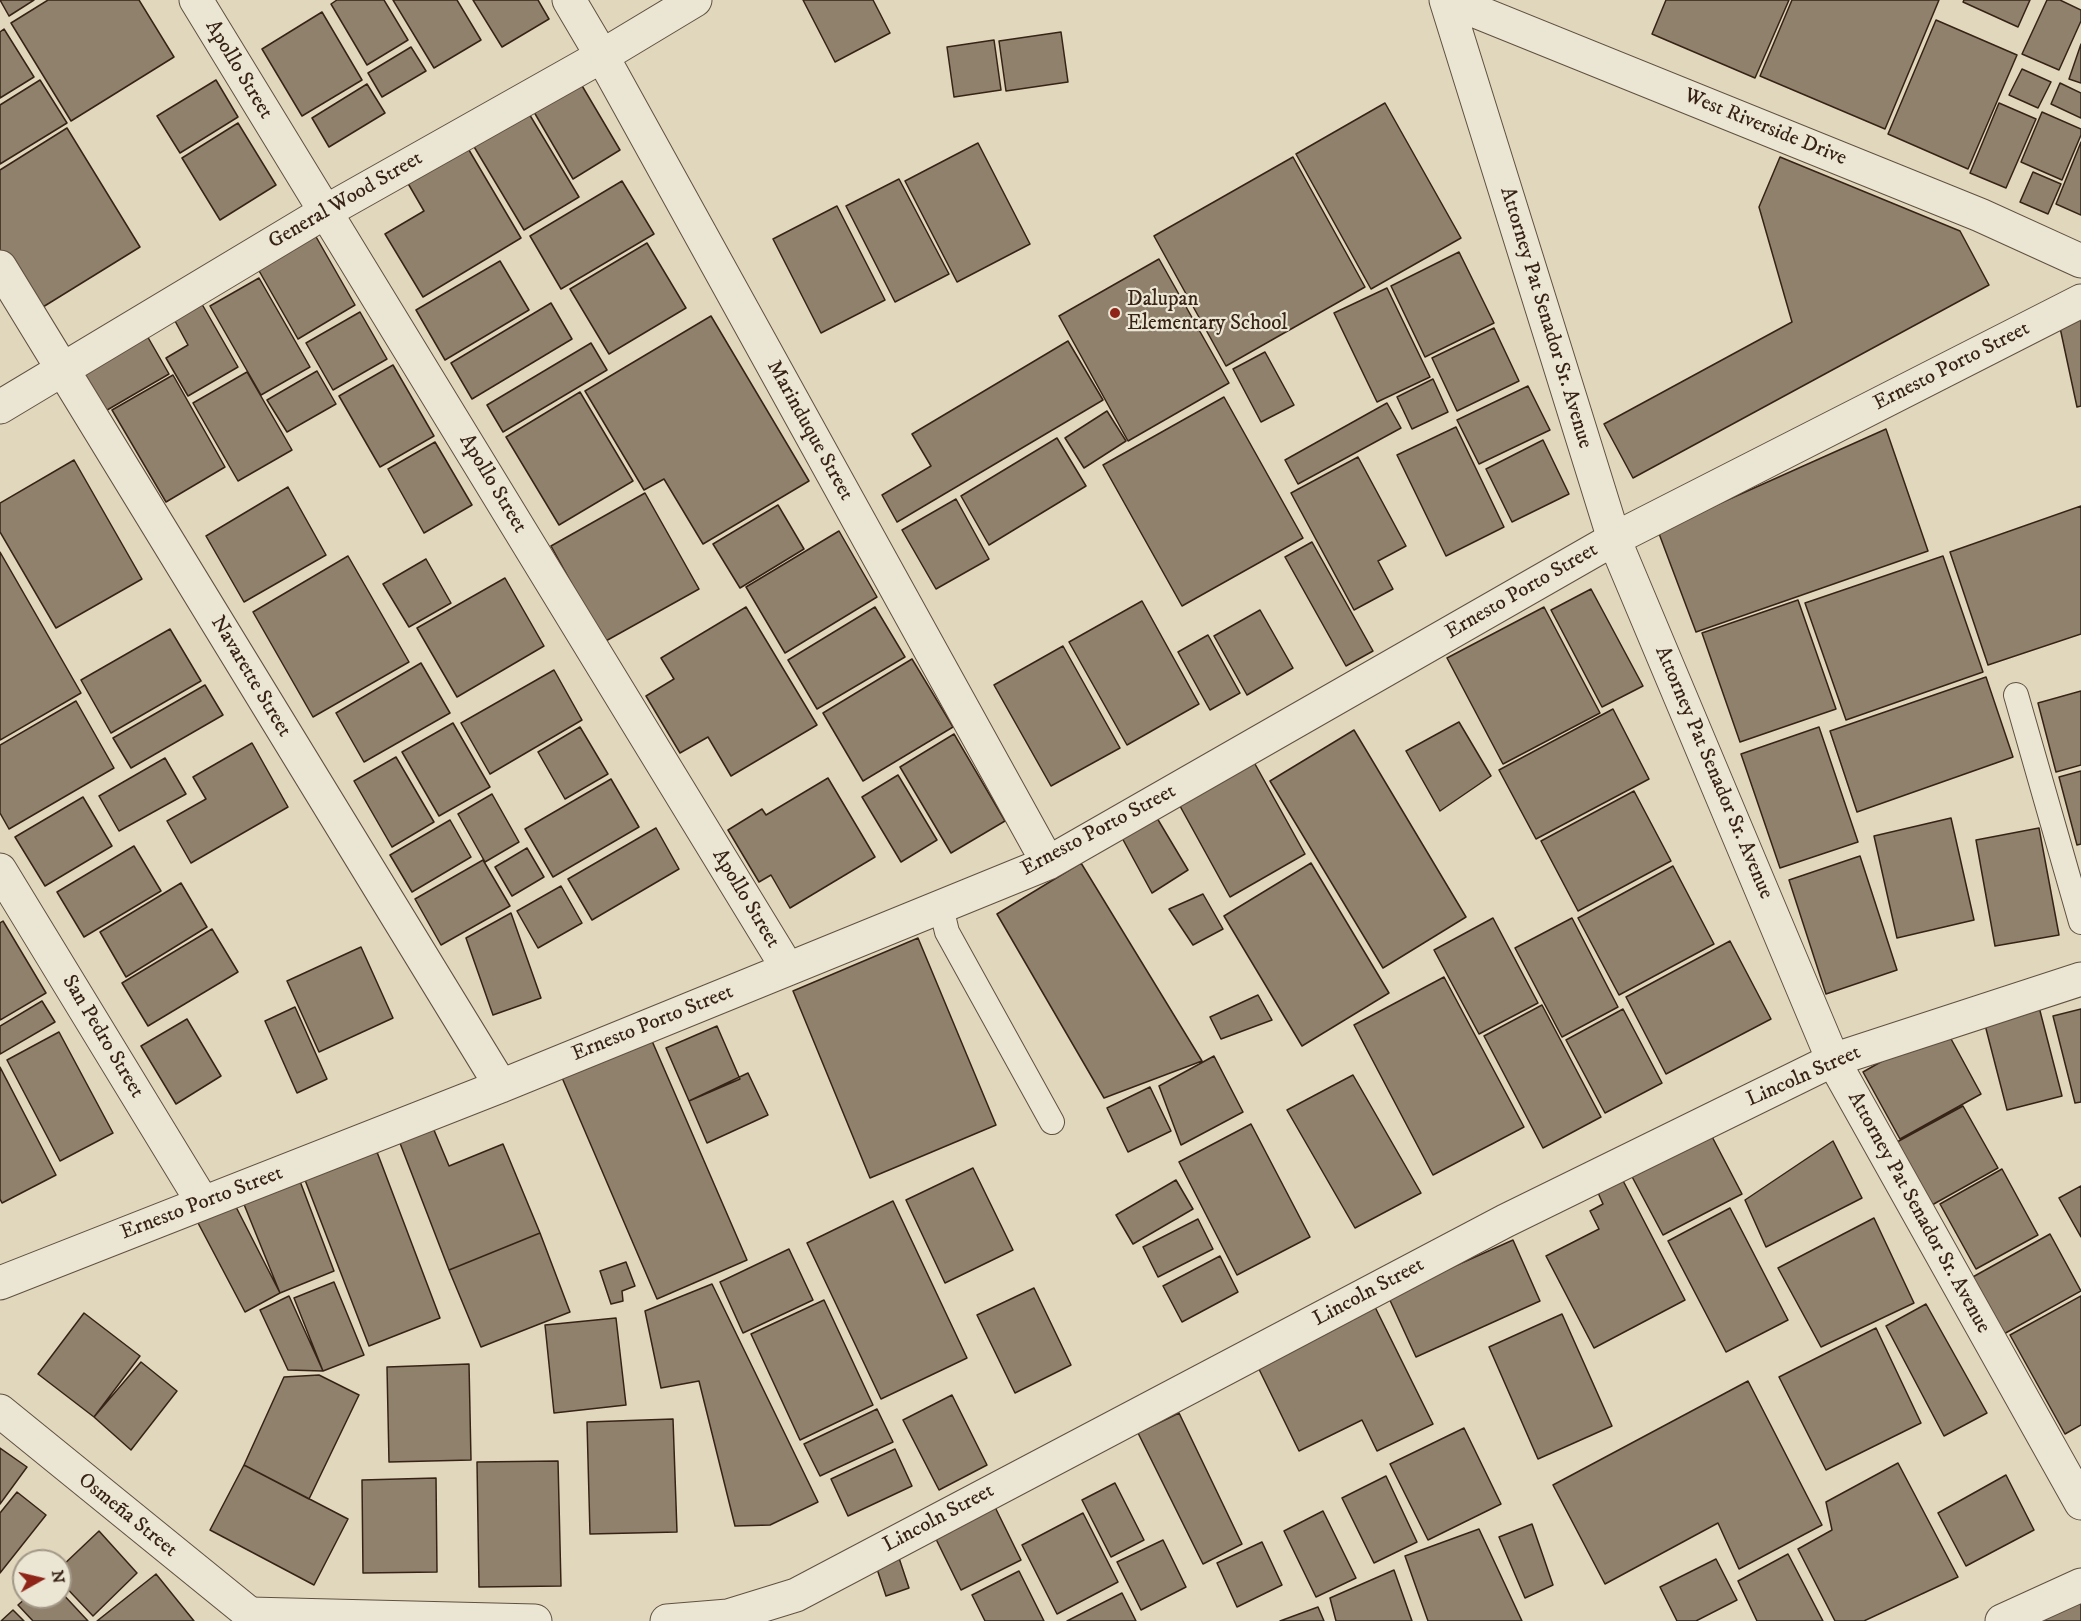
<!DOCTYPE html>
<html>
<head>
<meta charset="utf-8">
<style>
	body { margin:0 }
	#map { position:relative; width:2081px; height:1621px; overflow:hidden; background:#e0d7bc; font-family:"IM FELL DW Pica",serif }
	canvas { display:block }
	.north { position:absolute; left:12px; top:1549px; width:60px; height:60px; box-sizing:border-box; background:#ebe5d3; border:2px solid #a39787; border-radius:50%; rotate:82deg; font-size:16px; font-weight:700; line-height:24px; text-align:center; color:#372315 }
	.north::after { content:''; display:block; margin:auto; width:21px; height:27px; background:#8f2418; clip-path:polygon(50% 0,100% 100%,50% 72%,0 100%) }
</style>
</head>
<body>
<div id="map">
<canvas width="2081" height="1621"></canvas>
<div class="north">N</div>
</div>
<script>
const context = document.querySelector('canvas').getContext('2d');
context.lineJoin = 'round';
function paint(path, color) { context.fillStyle = color; context.fill(path, 'evenodd'); }
function stroke(path, color, width, dash) { context.strokeStyle = color; context.lineWidth = width; context.lineCap = dash ? 'butt' : 'round'; context.setLineDash(dash || []); context.stroke(path); }
function drawText(font, color, halo, rows, align = 'center') {
  context.font = font + ' "IM FELL DW Pica",serif'; context.lineWidth = 4.5; context.setLineDash([]); context.textBaseline = 'middle'; context.strokeStyle = halo; context.fillStyle = color; for (const [text, x, y, turn = 0] of rows) {
    context.save(); context.translate(x, y); context.rotate((+turn || 0) * Math.PI / 180); context.textAlign = isNaN(turn) ? turn : align; if (halo) context.strokeText(text, 0, 0); context.fillText(text, 0, 0); context.restore();
  }
}
const building = new Path2D(`
	M0 0H34L9 16Z
	M48 0H139L174 57 71 121 11 23Z
	M337 0H384L408 40 367 65 331 4Z
	M393 0H457L481 40 434 68Z
	M473 0H538L549 19 502 47Z
	M803 0H873L890 33 835 62Z
	M1666 0H1789L1755 78 1652 34Z
	M1792 0H1939L1885 129 1760 76Z
	M1964 0H2030L2018 27 1963 2Z
	M2047 0H2060L2081 10V21L2059 70 2022 54Z
	M322 12 362 80 302 116 262 49Z
	M1936 20 2017 55 1968 169 1888 134Z
	M4 29 34 77 0 98V32Z
	M1061 32 1068 82 1006 91 999 41Z
	M994 40 1001 90 954 97 947 47Z
	M2081 44V83L2069 79Z
	M411 47 426 71 382 97 368 73Z
	M2022 69 2051 82 2038 108 2009 95Z
	M40 80 67 123 0 164V105Z
	M216 80 238 117 180 153 157 116Z
	M2060 83 2081 93V118L2051 104Z
	M367 84 385 113 329 147 312 118Z
	M581 84 620 150 573 179 534 112Z
	M1385 103 1461 238 1371 289 1296 154Z
	M1999 103 2036 119 2006 188 1970 173Z
	M525 107 579 197 524 230 470 140Z
	M2042 112 2081 129V135L2062 180 2021 162Z
	M238 123 276 185 220 220 182 158Z
	M67 128 140 247 30 315 0 267V170Z
	M2081 142V215L2056 204Z
	M978 143 1030 244 957 282 905 181Z
	M466 145 521 238 423 297 385 234 424 211 406 180Z
	M1293 157 1365 287 1226 366 1154 236Z
	M1780 157 1960 231 1989 285 1633 478 1604 424 1792 322 1759 207Z
	M2033 172 2061 184 2048 214 2020 202Z
	M899 179 949 274 895 302 846 206Z
	M622 181 654 234 561 289 530 236Z
	M837 206 885 300 821 333 773 239Z
	M311 228 355 305 298 339 254 262Z
	M647 243 686 308 609 354 570 289Z
	M1459 252 1494 323 1425 357 1391 286Z
	M1159 259 1229 383 1128 441 1059 316Z
	M500 261 529 310 445 360 416 310Z
	M259 278 310 367 261 395 210 306Z
	M1387 288 1430 377 1377 402 1334 313Z
	M195 292 238 367 188 396 166 358 188 345 168 308Z
	M551 303 572 339 472 399 451 363Z
	M360 312 387 359 333 390 306 343Z
	M711 316 809 481 703 544 664 479 644 490 585 391Z
	M2081 318V406L2077 407 2059 323Z
	M142 327 169 374 102 413 75 366Z
	M1494 328 1519 381 1457 411 1432 358Z
	M1068 341 1103 400 897 522 882 495 931 466 912 434Z
	M591 343 607 370 503 432 487 405Z
	M1265 352 1294 405 1261 422 1233 369Z
	M393 365 434 436 380 467 339 396Z
	M317 371 336 404 287 432 267 400Z
	M247 372 292 450 238 481 193 403Z
	M173 375 225 467 166 502 112 410Z
	M1433 379 1448 412 1412 429 1397 397Z
	M1528 386 1550 430 1479 464 1457 420Z
	M580 392 633 481 559 525 506 437Z
	M1224 397 1303 538 1182 606 1103 465Z
	M1387 403 1401 428 1298 484 1285 460Z
	M1107 411 1126 441 1084 468 1065 438Z
	M1456 427 1504 527 1446 556 1397 455Z
	M1886 429 1928 551 1696 632 1658 531Z
	M1057 438 1086 486 989 545 961 496Z
	M1543 440 1569 494 1512 522 1486 469Z
	M435 442 472 505 424 533 388 469Z
	M1358 457 1406 546 1378 561 1393 589 1354 610 1291 493Z
	M74 460 142 579 56 628 0 532V503Z
	M288 487 326 555 244 602 206 536Z
	M645 493 699 589 604 642 551 546Z
	M956 499 989 559 936 589 902 530Z
	M778 505 804 549 740 588 713 544Z
	M2081 506V634L1988 665 1950 552Z
	M839 531 877 597 785 653 746 587Z
	M1312 542 1373 651 1346 666 1285 557Z
	M0 552 81 693 0 740Z
	M348 556 409 662 313 717 253 612Z
	M1943 556 1983 672 1846 720 1805 603Z
	M426 559 451 603 409 627 383 584Z
	M505 578 544 646 457 697 417 628Z
	M1591 589 1643 686 1602 707 1551 610Z
	M1798 600 1836 709 1740 742 1702 633Z
	M1142 601 1199 704 1127 745 1069 642Z
	M746 607 817 725 731 776 708 737 680 753 646 696 674 679 661 658Z
	M875 607 905 657 817 709 788 660Z
	M1544 607 1600 713 1503 764 1447 658Z
	M1260 610 1293 668 1247 695 1214 636Z
	M170 629 201 681 111 733 81 680Z
	M1208 635 1240 693 1210 710 1178 652Z
	M1063 646 1120 748 1051 786 994 685Z
	M912 659 953 727 863 781 823 713Z
	M421 663 450 713 364 762 336 713Z
	M554 670 582 720 490 774 461 723Z
	M1986 677 2013 757 1857 812 1830 731Z
	M205 685 223 715 131 768 113 738Z
	M2081 691V765L2056 772 2038 703Z
	M76 701 114 768 9 829 0 813V745Z
	M1613 709 1649 779 1536 839 1499 770Z
	M1459 722 1491 776 1440 811 1406 751Z
	M453 723 490 787 439 816 402 752Z
	M580 727 608 774 565 799 538 752Z
	M1819 727 1858 842 1780 868 1741 754Z
	M1354 730 1466 917 1383 968 1270 781Z
	M954 734 1005 821 951 853 900 767Z
	M252 743 288 807 191 863 167 821 206 799 193 777Z
	M1250 755 1305 854 1230 897 1175 797Z
	M396 757 434 822 392 847 354 781Z
	M165 758 186 794 119 831 99 796Z
	M2081 771V844L2077 845 2059 777Z
	M898 775 937 840 901 862 862 797Z
	M828 778 875 857 790 908 771 875 759 882 728 830 762 809 766 815Z
	M611 779 639 827 553 877 525 829Z
	M1634 791 1671 861 1578 911 1541 841Z
	M492 794 519 842 485 862 458 814Z
	M83 797 112 846 45 886 15 837Z
	M1154 813 1188 870 1152 893 1121 836Z
	M1951 818 1974 920 1897 938 1874 836Z
	M450 820 471 857 412 892 390 855Z
	M656 828 679 869 592 920 568 879Z
	M2039 828 2059 935 1995 946 1976 840Z
	M134 846 161 891 84 937 57 892Z
	M527 848 544 877 512 896 495 867Z
	M1860 856 1897 970 1826 994 1789 880Z
	M483 860 510 906 441 945 415 899Z
	M1081 863 1202 1061 1104 1098 997 914Z
	M1311 863 1389 993 1302 1046 1224 916Z
	M1673 866 1714 944 1619 995 1578 918Z
	M181 883 207 927 126 977 100 932Z
	M561 886 582 923 538 948 517 911Z
	M1203 894 1223 929 1193 945 1169 909Z
	M511 913 541 998 493 1015 466 938Z
	M1493 918 1538 1003 1479 1034 1434 950Z
	M1572 918 1618 1007 1562 1037 1515 948Z
	M3 921 46 993 0 1020V923Z
	M212 929 238 972 148 1026 122 983Z
	M918 938 996 1125 870 1178 793 991Z
	M1730 941 1771 1019 1666 1074 1626 997Z
	M361 947 393 1018 319 1052 287 981Z
	M1444 977 1524 1127 1433 1175 1354 1025Z
	M1258 995 1272 1020 1221 1039 1210 1017Z
	M42 1001 55 1022 0 1054V1026Z
	M1542 1005 1601 1117 1543 1148 1484 1036Z
	M295 1007 327 1079 297 1093 265 1021Z
	M2039 1007 2062 1096 2007 1110 1984 1021Z
	M1623 1009 1662 1083 1605 1113 1566 1040Z
	M2081 1009V1102L2075 1103 2053 1016Z
	M187 1019 221 1076 176 1104 141 1046Z
	M717 1026 740 1079 689 1101 666 1048Z
	M1944 1026 1981 1094 1900 1139 1863 1072Z
	M59 1032 113 1133 60 1161 7 1060Z
	M649 1034 747 1260 657 1299 560 1073Z
	M1214 1056 1243 1112 1181 1145 1159 1086Z
	M0 1067 56 1175 2 1203 0 1199Z
	M748 1073 768 1115 707 1143 689 1101Z
	M1353 1075 1421 1193 1355 1228 1287 1110Z
	M1150 1087 1171 1131 1128 1152 1107 1108Z
	M1963 1106 1998 1168 1932 1205 1897 1142Z
	M431 1123 449 1166 503 1144 540 1233 449 1270 398 1138Z
	M1251 1124 1310 1237 1237 1275 1179 1162Z
	M1708 1129 1742 1194 1663 1235 1629 1171Z
	M1833 1141 1862 1198 1766 1247 1745 1200Z
	M377 1152 440 1318 369 1346 305 1180Z
	M973 1168 1013 1250 945 1283 906 1200Z
	M2002 1169 2038 1235 1976 1269 1940 1204Z
	M1619 1173 1685 1300 1594 1348 1546 1256 1599 1229 1590 1211 1603 1204 1595 1186Z
	M298 1176 334 1271 280 1293 241 1197Z
	M1176 1180 1193 1209 1133 1244 1116 1215Z
	M2081 1186V1237L2059 1198Z
	M893 1201 967 1358 881 1399 807 1243Z
	M234 1203 280 1293 245 1312 197 1221Z
	M1730 1208 1788 1320 1726 1352 1668 1241Z
	M1874 1218 1914 1303 1821 1347 1778 1268Z
	M1198 1219 1213 1249 1158 1277 1143 1247Z
	M540 1233 570 1312 481 1347 449 1270Z
	M2050 1234 2081 1291 2002 1335 1971 1278Z
	M1513 1240 1540 1301 1416 1357 1388 1296Z
	M789 1249 813 1300 743 1333 720 1282Z
	M1220 1256 1238 1292 1182 1322 1163 1286Z
	M626 1262 635 1286 622 1291 623 1301 611 1304 600 1271Z
	M334 1282 364 1355 323 1371 294 1298Z
	M712 1284 818 1502 770 1525 735 1526 699 1381 661 1388 645 1311Z
	M1034 1288 1071 1365 1015 1393 977 1315Z
	M289 1296 323 1371 288 1370 260 1310Z
	M2081 1296V1425L2065 1434 2010 1335Z
	M1371 1299 1433 1424 1377 1451 1362 1420 1299 1451 1253 1357Z
	M824 1300 873 1405 800 1440 751 1334Z
	M1926 1304 1987 1413 1944 1436 1886 1326Z
	M84 1313 140 1356 94 1417 38 1374Z
	M1562 1314 1612 1426 1538 1459 1489 1347Z
	M616 1318 626 1405 554 1413 545 1325Z
	M1876 1328 1921 1423 1826 1470 1779 1377Z
	M141 1362 177 1391 131 1450 94 1417Z
	M469 1364 471 1460 389 1462 387 1367Z
	M319 1375 359 1395 309 1499 244 1465 284 1377Z
	M1748 1381 1822 1525 1739 1569 1718 1523 1605 1584 1553 1485Z
	M952 1395 987 1465 939 1490 903 1420Z
	M877 1409 893 1442 820 1476 804 1444Z
	M1179 1413 1242 1544 1203 1564 1138 1433Z
	M673 1419 677 1532 590 1534 587 1422Z
	M1464 1428 1501 1504 1428 1540 1390 1464Z
	M0 1448 27 1467 0 1504Z
	M895 1449 912 1486 848 1516 831 1479Z
	M558 1461 561 1586 479 1587 477 1462Z
	M1898 1463 1958 1577 1864 1621H1835L1798 1549 1832 1530 1826 1502Z
	M244 1465 348 1519 314 1585 210 1530Z
	M2006 1475 2034 1530 1966 1566 1938 1513Z
	M1386 1476 1417 1542 1374 1563 1342 1498Z
	M436 1478 437 1572 363 1573 362 1480Z
	M1115 1483 1144 1540 1111 1557 1082 1500Z
	M17 1492 46 1515 0 1573V1513Z
	M992 1501 1021 1560 961 1590 932 1531Z
	M1323 1511 1356 1578 1316 1597 1284 1531Z
	M1083 1513 1118 1582 1057 1614 1022 1545Z
	M1532 1524 1553 1585 1525 1598 1499 1537Z
	M1479 1529 1522 1621H1428L1405 1556Z
	M99 1531 137 1573 93 1616 60 1581V1568Z
	M1163 1540 1186 1587 1141 1610 1117 1562Z
	M1262 1542 1282 1585 1237 1607 1217 1563Z
	M1788 1554 1823 1621H1757L1738 1581Z
	M898 1555 909 1588 886 1596 875 1563Z
	M1716 1559 1737 1600 1696 1621H1677L1660 1587Z
	M1394 1570 1412 1621H1336L1330 1598Z
	M1019 1571 1044 1621H985L972 1595Z
	M156 1574 194 1621H97Z
	M2081 1587V1621H2033Z
	M60 1591 88 1621H33L18 1605 27 1597H60Z
	M1122 1593 1136 1621H1067Z
	M1318 1607 1324 1621H1280Z
	M13 1610 24 1621H1Z`);
paint(building, '#8f816c');
stroke(building, '#372315', 1.5);
const service = new Path2D(`
	M2016 695 2081 922
	M941 907 947 932 1052 1122`);
const minor = new Path2D(`
	M196 0 788 969
	M569 0 602 56 1048 863
	M0 267 501 1086
	M0 407 325 212 602 56 695 0
	M0 870 203 1203
	M0 1283 501 1086 1048 863 1614 539 2081 301
	M250 1614 535 1621
	M667 1621 728 1616 796 1595 1505 1221 1833 1060 2081 979
	M2002 1621 2081 1585`);
const tertiary = new Path2D(`
	M1446 0 1614 539 1833 1060 2081 1503
	M1448 0 1980 215 2081 261
	M0 1411 250 1614 253 1621`);
stroke(service, '#61503f', 26);
stroke(minor, '#61503f', 35);
stroke(tertiary, '#61503f', 35);
stroke(service, '#ebe5d3', 24);
stroke(minor, '#ebe5d3', 33);
stroke(tertiary, '#ebe5d3', 33);
for (const [x, y, r, color] of [
	[1115,313,6,"#8f2418"]
]) { const dot = new Path2D(); dot.arc(x, y, r, 0, 2 * Math.PI); context.fillStyle = color; context.fill(dot); stroke(dot, '#ebe5d3', 2); }
drawText('21px', '#372315', '#ebe5d3', [
	["Apollo Street",238,70,59],
	["West Riverside Drive",1765,128,22],
	["General Wood Street",346,201,-30],
	["Attorney Pat Senador Sr. Avenue",1545,318,73],
	["Ernesto Porto Street",1952,367,-27],
	["Marinduque Street",809,431,61],
	["Apollo Street",492,484,59],
	["Ernesto Porto Street",1522,592,-30],
	["Navarette Street",250,677,59],
	["Attorney Pat Senador Sr. Avenue",1713,773,67],
	["Ernesto Porto Street",1099,831,-28],
	["Apollo Street",745,899,59],
	["Ernesto Porto Street",653,1024,-22],
	["San Pedro Street",102,1037,59],
	["Lincoln Street",1804,1077,-24],
	["Ernesto Porto Street",202,1204,-21],
	["Attorney Pat Senador Sr. Avenue",1918,1213,61],
	["Lincoln Street",1369,1293,-28],
	["Osmeña Street",127,1516,39],
	["Lincoln Street",939,1519,-28]
]);
drawText('21px', '#372315', '#ebe5d3', [
	["Dalupan",1127,301],
	["Elementary School",1127,325]
], 'left');
</script>
</body>
</html>
